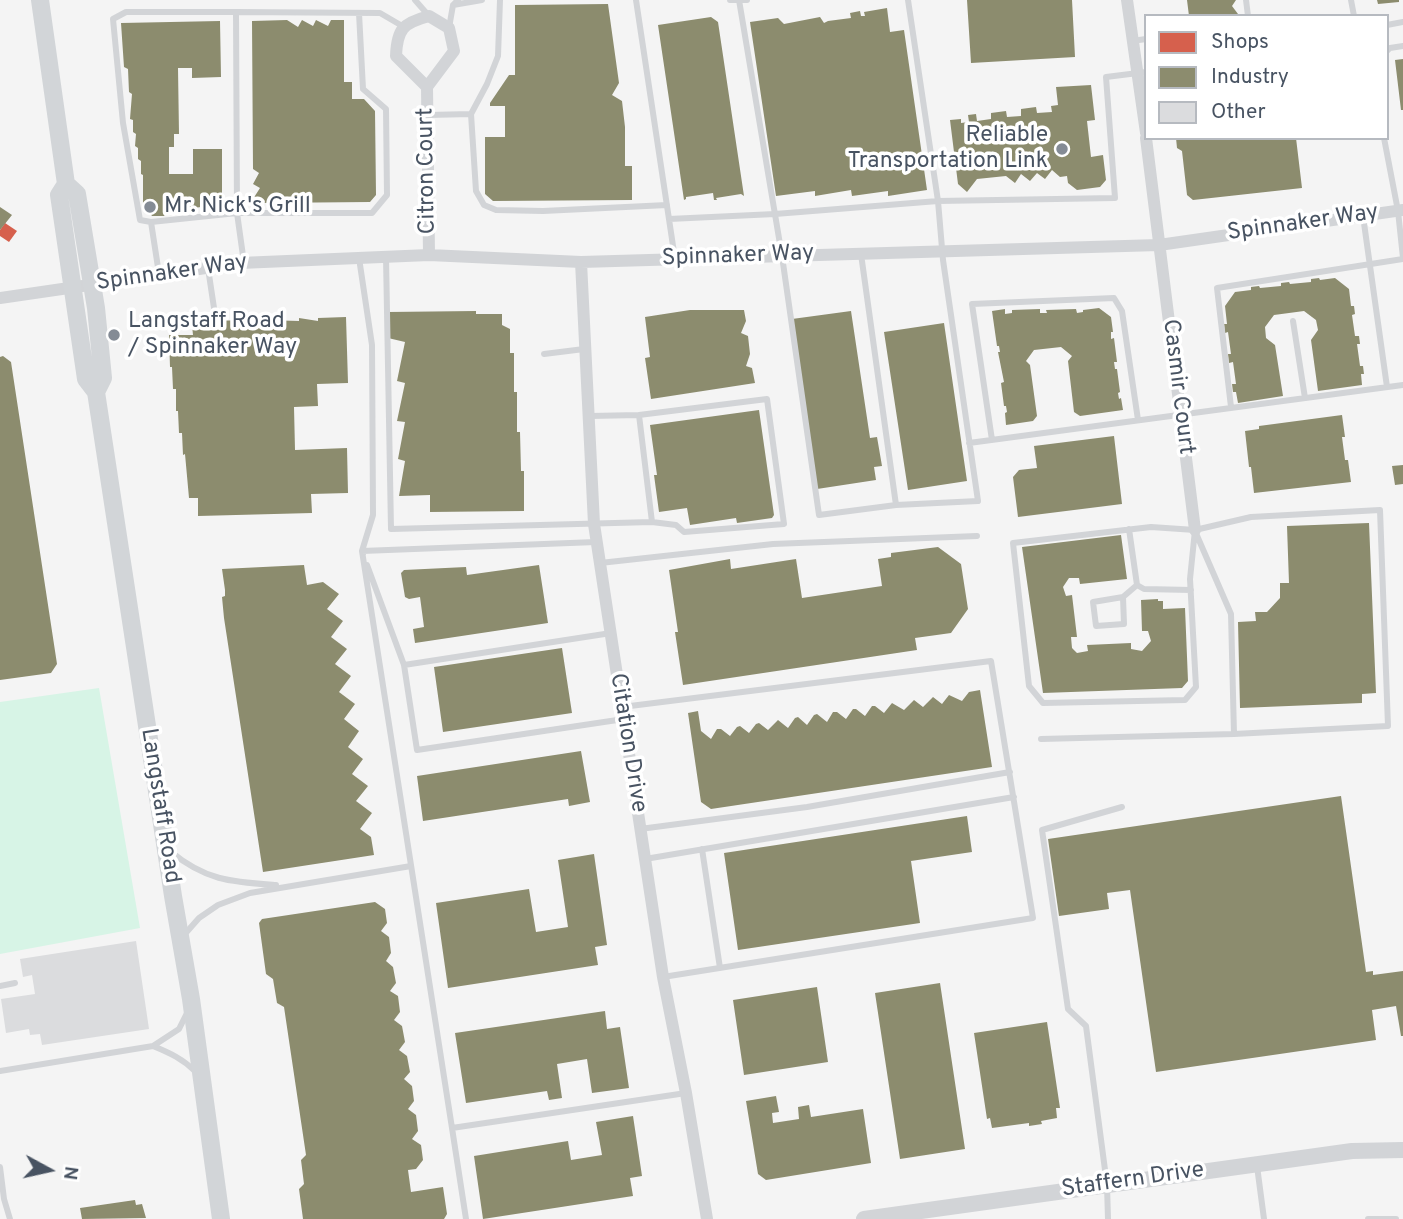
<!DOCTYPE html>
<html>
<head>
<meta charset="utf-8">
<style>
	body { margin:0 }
	#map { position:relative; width:1403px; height:1219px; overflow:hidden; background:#f4f4f4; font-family:Overpass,sans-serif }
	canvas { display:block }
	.legend { position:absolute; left:1144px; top:14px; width:245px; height:126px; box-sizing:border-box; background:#fff; border:2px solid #b6bac0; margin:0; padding:9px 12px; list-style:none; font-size:21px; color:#485362 }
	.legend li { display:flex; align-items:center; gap:14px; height:35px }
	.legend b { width:35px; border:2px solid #b6bac0 }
	.north { position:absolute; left:14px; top:1135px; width:70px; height:70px; -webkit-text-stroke:5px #fff; paint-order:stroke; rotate:98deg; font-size:19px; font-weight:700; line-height:28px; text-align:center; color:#485362 }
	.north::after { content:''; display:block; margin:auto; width:24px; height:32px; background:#485362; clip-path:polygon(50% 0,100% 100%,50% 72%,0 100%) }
</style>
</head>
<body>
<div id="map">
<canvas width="1403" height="1219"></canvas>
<ul class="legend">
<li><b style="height:19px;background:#d6604d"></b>Shops</li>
<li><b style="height:19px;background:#8c8c6e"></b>Industry</li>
<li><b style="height:19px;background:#dbdcde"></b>Other</li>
</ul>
<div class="north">N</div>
</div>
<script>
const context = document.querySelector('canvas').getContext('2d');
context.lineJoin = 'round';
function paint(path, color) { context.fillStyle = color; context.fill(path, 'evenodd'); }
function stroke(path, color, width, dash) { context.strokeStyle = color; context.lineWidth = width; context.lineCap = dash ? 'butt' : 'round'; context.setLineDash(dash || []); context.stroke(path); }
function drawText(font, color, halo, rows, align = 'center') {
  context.font = font + ' Overpass,sans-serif'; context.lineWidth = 7; context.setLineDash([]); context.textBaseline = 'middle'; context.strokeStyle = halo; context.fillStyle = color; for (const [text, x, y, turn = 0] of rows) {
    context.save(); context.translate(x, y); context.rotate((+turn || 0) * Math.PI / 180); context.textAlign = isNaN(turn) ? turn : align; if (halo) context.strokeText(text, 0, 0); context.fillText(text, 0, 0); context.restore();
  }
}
paint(new Path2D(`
	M99 688 140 928 0 954V702Z`), '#d7f4e6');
paint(new Path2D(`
	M5 223 17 231 9 242 0 236V230Z`), '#d6604d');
paint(new Path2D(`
	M967 0H1072L1075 57 971 63Z
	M1187 0H1236L1232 6 1238 14 1236 16H1189Z
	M1377 0H1399V2L1378 4Z
	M608 4 619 83 612 95 622 101 625 127V166H632V200L493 201 485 194V137H505V106H490V103L509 75H515V5Z
	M887 8 890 32 904 30 927 190 888 196V191L852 196 851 190 815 196V191L776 196 750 22 778 18 784 24 820 17 824 23 828 21 851 18 850 13 860 11 861 16H865L864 12Z
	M711 17 718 22 744 196 741 194 716 198 717 200H714L713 193 686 197V199L684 200 658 25Z
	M287 20 298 27 302 20 313 26 316 20 328 26 331 20H344V82H352V99H364L375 111 376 195 370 202 260 203 253 199 260 188 253 184 259 173 253 169 252 21Z
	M220 21 221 77 192 78V68H178L179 134H174V147H169V174H193V149H222V204L194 208 192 211H180L178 213H166L164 216H152L143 202V175L141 174V161L138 159V148L135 146 136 134 133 132V120L130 119 132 94 129 92 128 69 124 67 121 23Z
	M1403 59V110H1401L1395 60Z
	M1091 85 1095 120 1087 121 1091 157 1103 155 1106 180 1100 187 1077 190 1068 183 1067 176 1060 177 1052 170 1045 179 1037 173 1030 181 1021 174 1015 183 1006 176 977 179 967 192 958 184 950 120 961 119V123L969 122 968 115 976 114 977 121 991 119V113L1006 111 1007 117 1021 116V109L1036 107 1037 113 1052 112 1051 106 1058 105 1056 87Z
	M1176 138H1296L1302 188 1193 200 1187 195 1182 151 1177 148Z
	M0 207 12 215 0 230Z
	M1319 278 1320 280 1335 278 1349 289 1351 306H1354L1355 314 1352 315 1355 336H1359L1360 344H1357L1360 366H1363L1364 374H1361L1362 385 1318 391 1311 340 1318 330 1316 320 1304 311 1274 315 1265 327 1266 338 1275 345 1283 396 1238 403 1236 392H1233L1232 384H1236L1233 362 1229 363 1228 354H1231L1228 332 1225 333 1224 324H1227L1225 306 1235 292 1251 290V287L1259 286 1260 288 1281 286V283L1289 282 1290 284 1311 282V279Z
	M1099 308 1111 317 1113 332H1111V339L1114 338 1117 362H1114L1115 369H1117L1120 392 1118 393 1119 399 1121 398 1123 410 1080 416 1074 412 1068 361 1072 356 1061 347 1034 350 1026 361 1030 365 1037 416 1033 421 1006 425 1005 413 1007 412 1006 406H1004L1001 383 1004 382 998 352H1000L999 346H997L992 311 1005 309V314L1012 313V310L1040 309V313H1047L1046 310 1076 309 1077 313 1083 312V310Z
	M690 310H744L746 321 741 333 748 336 750 354 746 366 752 368 755 383 651 399 645 358 650 357 645 317Z
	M476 311V314H502V325L510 329V353H514V392H517V432H520L521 471H524V511L430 512V495L399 496 405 461 398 459 405 422 397 421 405 383 397 381 405 342 388 338V312Z
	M851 311 870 438 877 437 882 466 874 467 876 480 817 489 792 319Z
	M346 317 348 383 317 384 318 406 294 407 295 450 347 448 348 493 311 494 312 513 198 516V498H189L185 454 183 455 182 433H179L178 411H176V389H173L172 367H170L169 335H193L192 325 199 324V322L216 324V321L242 320V323H249V320L265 323V320L299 321V318L318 321V318Z
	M944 323 967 481 908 490 884 332Z
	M3 356 11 362 57 664 51 673 0 680V357Z
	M759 410 774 515 772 518 737 523 736 518 690 525 687 508 659 512 654 475H657L650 425Z
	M1342 415 1345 437H1342L1345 460H1348L1351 482 1254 493 1251 467H1249L1245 431 1259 429V426Z
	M1114 436 1122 504 1018 517 1013 477 1019 470 1037 468 1034 446Z
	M1403 465V484L1395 485 1392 466Z
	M1369 523 1376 693 1362 694V703L1240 708 1238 622 1256 621 1255 612H1267L1280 598V583H1289L1287 526Z
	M1121 535 1127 579 1080 584 1079 578H1069L1063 587 1066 596 1072 595 1077 637H1071L1072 648 1077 653 1088 651 1087 645 1131 643V649L1142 651 1151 641 1148 631H1142L1141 600 1158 599V601H1163V609L1185 608 1188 681 1182 688 1043 693 1022 547Z
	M938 547 961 564 968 609 951 633 915 638 917 650 683 685 675 632H678L669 570 730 559 731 569 796 559 802 598 882 586 878 559 891 557V553Z
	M304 565 307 585 323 582 339 594 327 609 343 621 331 637 347 649 335 664 351 676 339 692 355 704 344 719 359 731 348 747 363 759 352 774 368 786 356 801 372 813 360 829 371 837 374 855 263 872 224 618 222 597 225 596V590L222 569Z
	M539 565 548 623 415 643 413 629 424 627 420 597 409 599 405 597 401 573 404 570 466 567 467 575Z
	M562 648 572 713 443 732 434 667Z
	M980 690 992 767 711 809 701 802 688 713 698 711 701 731 711 739 717 729H721L730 736 737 727 740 726 749 733 756 724 759 723 768 730 778 720 788 728 795 718 798 717 807 725 814 715 817 714 827 722 833 712H837L846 719 853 709H856L865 716 872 706H875L884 713 892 703 904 710 914 700 923 707 933 697 942 704 949 695 962 701 969 692Z
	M581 751 590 802 569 806 568 799 423 821 417 776Z
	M1341 796 1366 972 1373 971V975L1403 971V1036H1401L1396 1006 1372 1010 1376 1040 1156 1072 1130 890 1107 893 1109 909 1059 916 1048 839Z
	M967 816 972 852 911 861 920 923 738 950 724 853Z
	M594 854 607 945 595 947 598 965 448 988 436 903 529 889 536 932 568 927 558 860Z
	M375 902 385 909 387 923 381 931 389 937 391 953 386 961 393 967 396 983 390 991 398 996 400 1012 394 1020 402 1026 405 1042 399 1050 407 1056 410 1072 404 1079 412 1086 414 1101 408 1109 416 1115 418 1131 412 1139 421 1145 423 1160 416 1169 408 1170 411 1192 443 1187 447 1214 444 1219H303L299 1189 304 1184 301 1160 306 1155 284 1007 277 1003 273 979 266 974 259 923 262 919Z
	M940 983 965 1149 900 1159 875 993Z
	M817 987 828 1062 744 1075 733 1000Z
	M605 1011 607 1029 620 1027 629 1088 592 1093 587 1059 557 1064 562 1098 549 1100 547 1091 466 1103 455 1033Z
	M1047 1022 1060 1108H1056L1057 1118 1041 1121 1042 1124 1029 1126V1123L992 1128 990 1118 987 1119 974 1033Z
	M776 1096 779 1112 772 1113 773 1123 799 1119 798 1107 809 1105 811 1117 863 1109 871 1163 766 1180 758 1174 746 1101Z
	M633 1116 642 1176 630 1178 633 1196 483 1219 474 1156 568 1141 571 1160 602 1155 596 1122Z
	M135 1200 136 1205 142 1204 146 1218 82 1219 80 1208Z`), '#8c8c6e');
paint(new Path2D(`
	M136 941 149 1029 42 1045 40 1034 30 1035 29 1029 6 1033 1 999 35 994 32 975 23 977 20 959Z`), '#dbdcde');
stroke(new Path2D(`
	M415 0 429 16
	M500 0 498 56 487 84 471 114 476 191 484 205 496 210 543 211 667 205
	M636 0 675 259
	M730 0H747
	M739 0 782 256 819 515 896 505 978 501 943 260 938 201 908 0
	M1246 0 1248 16
	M1351 0 1354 16
	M453 5 482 0
	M359 13 363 89 386 109 387 195 372 213H237L236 12 380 13 404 27
	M1387 25 1403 22
	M449 28 453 5 458 0
	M1132 41 1146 39
	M1387 51 1390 48 1403 46
	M428 115 471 114
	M1384 138 1398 211 1403 258
	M1363 216 1387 387
	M669 219 775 214 938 201 1115 198 1106 77 1146 72
	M151 222 140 220 123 123 113 19 126 12H236
	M861 254 896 505
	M386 257 391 529 652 522 639 415 590 416
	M359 258 372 345 373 515 362 551 452 1128
	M208 268 214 308
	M159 274 151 222 237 213 244 263
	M1293 321 1305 398
	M544 354 584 349
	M1231 407 1217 288 1403 259
	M639 415 767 399 784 524 684 532 676 525 652 522
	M992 440 972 304 1114 298 1122 311 1138 420
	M969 443 1403 385
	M1129 529 1137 585 1144 589 1191 590
	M1195 530 1190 579 1196 687 1185 700 1043 703 1029 686 1013 543 1151 527 1195 530 1251 517 1380 510 1388 726 1234 734
	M363 554 362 551 596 542
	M600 563 773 544 977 536
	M367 565 404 665
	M1123 597 1093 602 1096 626 1124 624 1123 597 1137 585
	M611 633 404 665 417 750 624 719
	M622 707 991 661 1033 918 663 977
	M1041 739 1234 734 1231 614 1195 531
	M640 829 807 807 1010 772
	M702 849 720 968
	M170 851C206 881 232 882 276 885
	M645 859 1014 797
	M184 935 199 918 218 905 250 893 411 866
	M0 986 15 983
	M153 1046C170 1053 183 1059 196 1072
	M0 1071 153 1046 179 1029 188 1011
	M1257 1166 1264 1219
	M0 1167 4 1199 10 1219
	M466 1219 452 1128 686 1093
	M1108 1219 1107 1185 1086 1026 1068 1009 1042 830 1122 807
	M1368 1219H1396`), '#d2d4d7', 6);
stroke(new Path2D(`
	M1127 0 1146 133
	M427 87 396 56C397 29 403 23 429 16L449 28 454 51 427 87 429 255
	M1146 138 1195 530
	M581 262 594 524 663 977 686 1093 707 1219
	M0 298 240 263 429 255 581 262 1159 245 1403 210`), '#d2d4d7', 12);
stroke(new Path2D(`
	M864 1219 1352 1151 1403 1150`), '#d2d4d7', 16);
stroke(new Path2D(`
	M40 0 66 184 59 195 86 379 96 392 173 896 191 999 221 1219
	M66 184 77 194 96 308 103 378 96 392`), '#d2d5d8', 18);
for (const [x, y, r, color] of [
	[1062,149,7,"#848b95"],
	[150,207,7,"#848b95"],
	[114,335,7,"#848b95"]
]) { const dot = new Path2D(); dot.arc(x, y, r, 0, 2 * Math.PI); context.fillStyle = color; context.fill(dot); stroke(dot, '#fff', 2.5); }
drawText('23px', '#485362', '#fff', [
	["Reliable",1048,136,"right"],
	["Transportation Link",1048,162,"right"],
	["Mr. Nick's Grill",164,207],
	["Langstaff Road",128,322],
	["/ Spinnaker Way",128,348]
], 'left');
drawText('23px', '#485362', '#fff', [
	["Citron Court",428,171,-91],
	["Spinnaker Way",1303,224,-8],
	["Spinnaker Way",738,257,-2],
	["Spinnaker Way",172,274,-8],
	["Casmir Court",1177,387,83],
	["Citation Drive",627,743,81],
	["Langstaff Road",159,806,81],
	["Staffern Drive",1133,1181,-8]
]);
</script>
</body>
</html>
